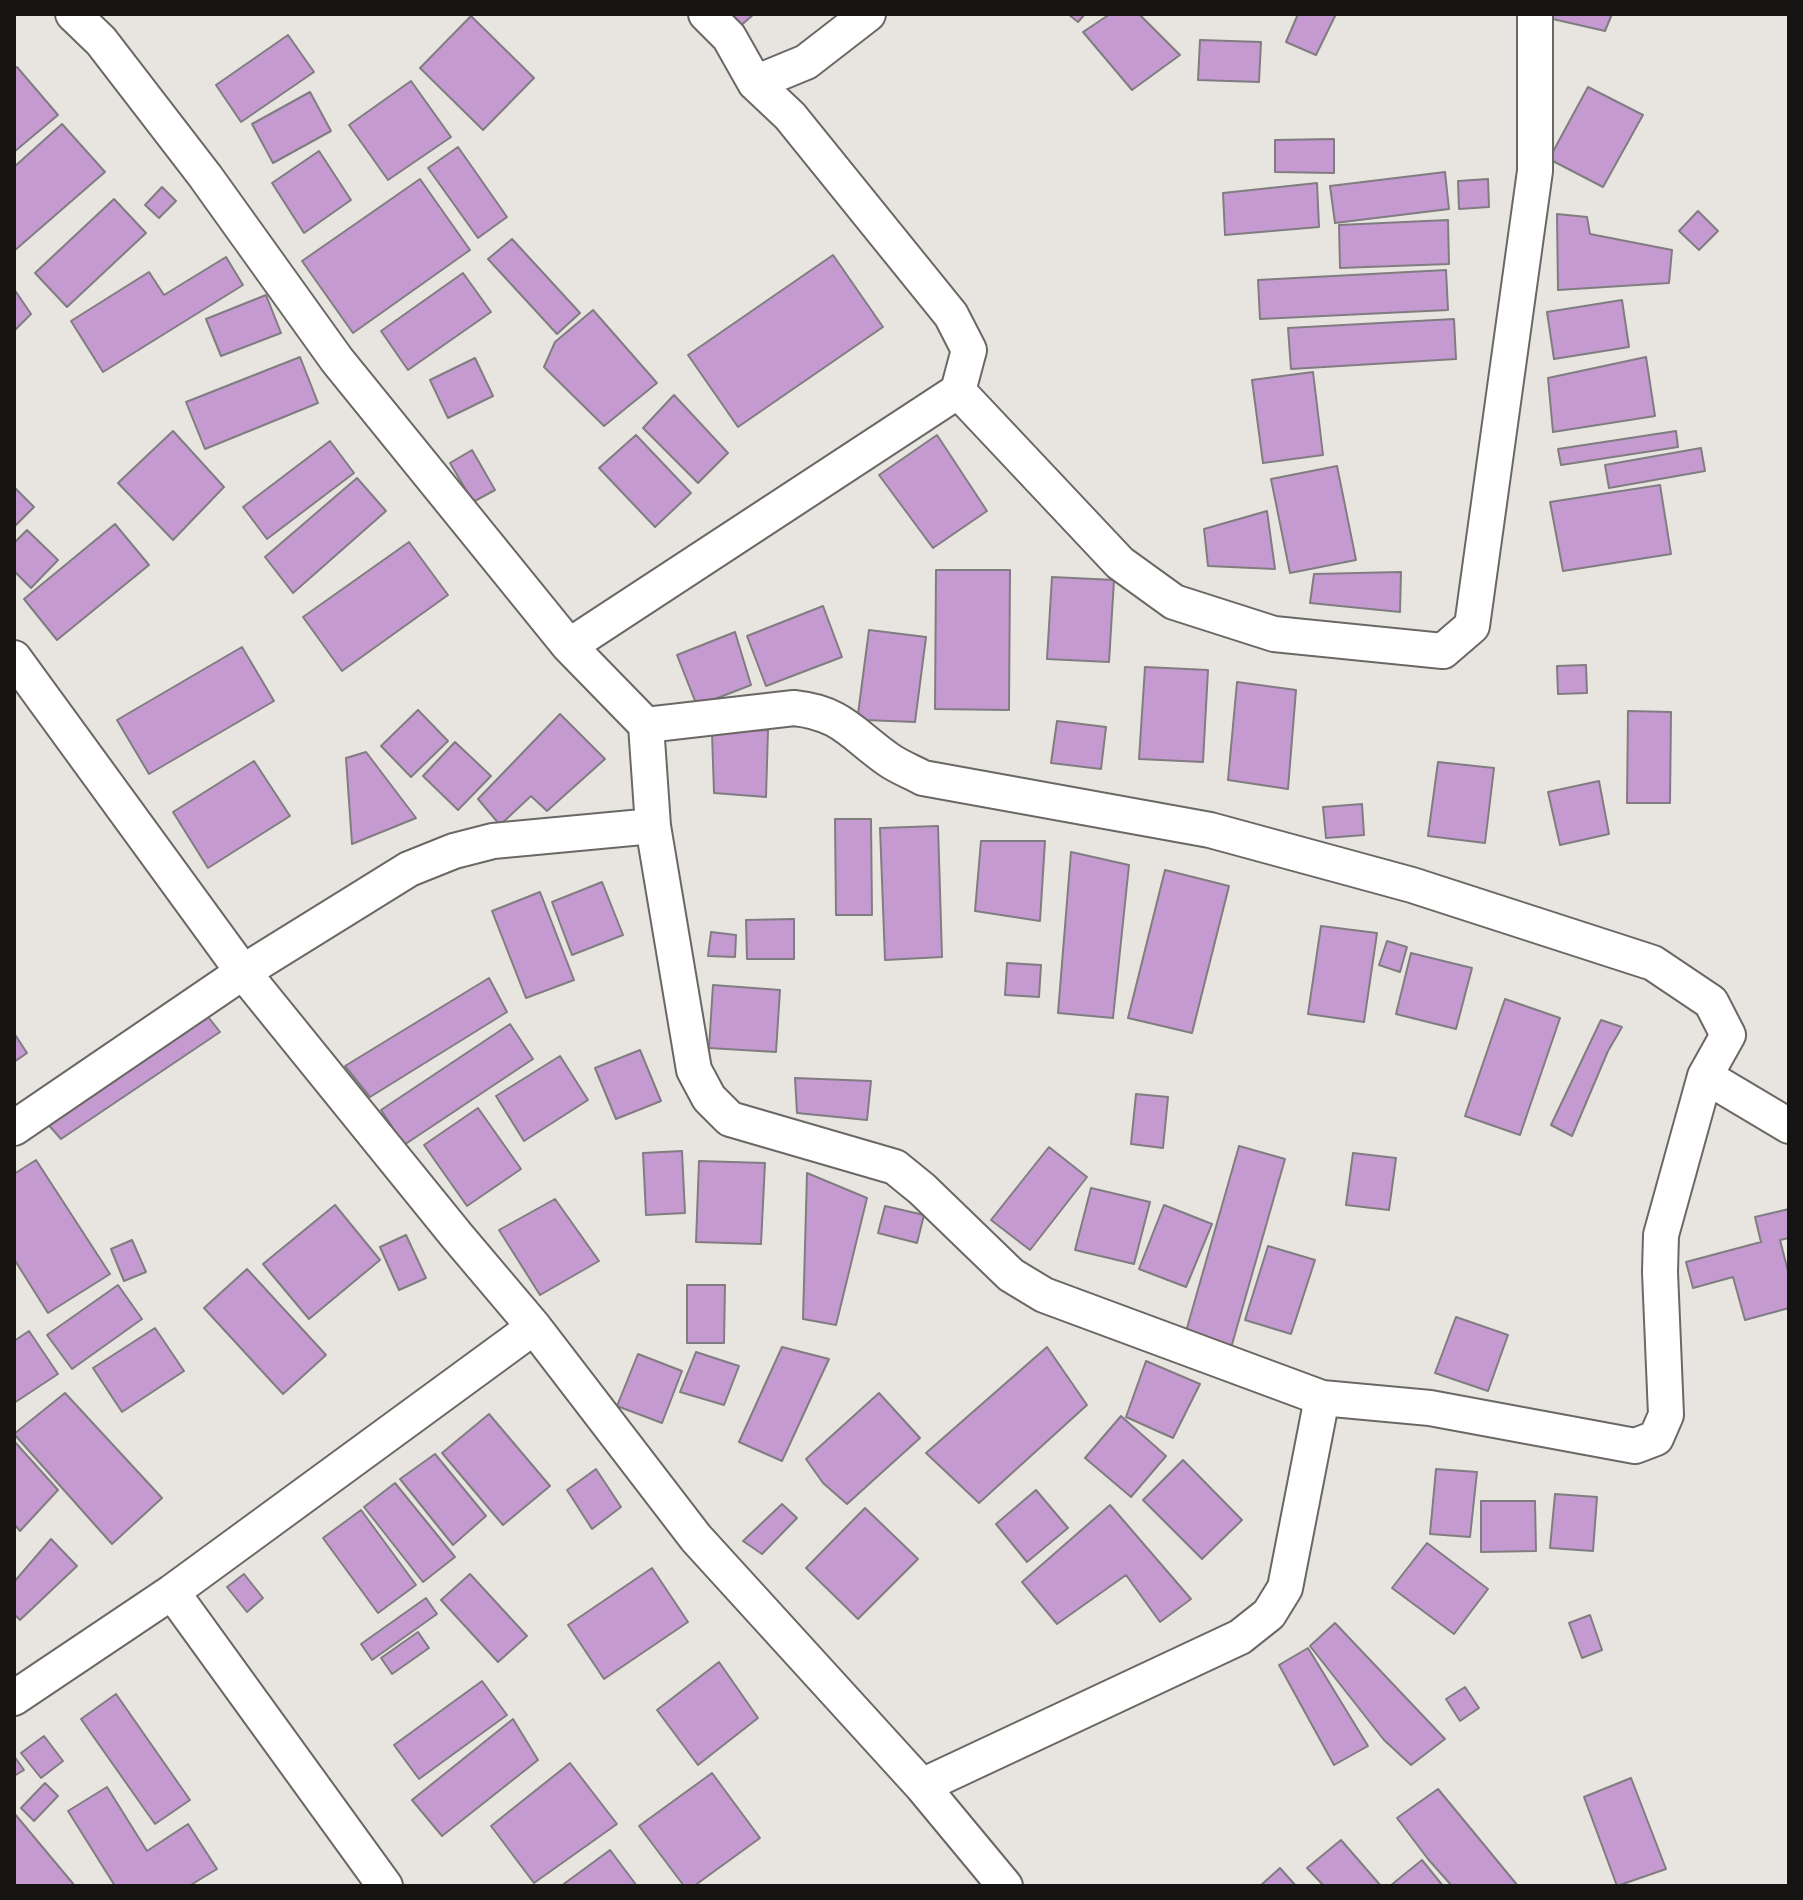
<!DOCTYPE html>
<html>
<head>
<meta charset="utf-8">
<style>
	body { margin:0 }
	#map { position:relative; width:1803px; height:1900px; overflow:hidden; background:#e8e5e1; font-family:Roboto,sans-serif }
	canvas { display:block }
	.frame { position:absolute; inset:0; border:16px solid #151412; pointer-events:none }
</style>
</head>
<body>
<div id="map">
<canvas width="1803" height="1900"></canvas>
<div class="frame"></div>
</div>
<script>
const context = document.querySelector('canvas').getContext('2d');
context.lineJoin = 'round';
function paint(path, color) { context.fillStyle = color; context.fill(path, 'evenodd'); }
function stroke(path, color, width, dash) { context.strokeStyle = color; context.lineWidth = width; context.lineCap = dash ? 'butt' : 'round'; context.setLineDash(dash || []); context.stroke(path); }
const building = new Path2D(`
	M725 14H754L738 28Z
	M1068 14H1085L1078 22Z
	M1110 14H1139L1180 55 1132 90 1083 32Z
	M1298 14H1336L1316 55 1286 42Z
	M1545 14H1612L1605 31 1544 17Z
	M471 16 534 78 483 130 420 68Z
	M288 35 314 72 241 122 216 85Z
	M1200 40 1261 42 1259 82 1198 80Z
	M17 67 58 115 14 152V69Z
	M411 81 451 137 388 180 349 125Z
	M1588 87 1643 115 1603 187 1549 159Z
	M310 92 331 131 273 163 252 124Z
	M62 124 105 172 14 251V167Z
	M1334 139V173L1275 172V140Z
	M458 147 507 217 478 238 428 168Z
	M319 151 351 200 304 233 272 183Z
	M1445 172 1449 209 1335 223 1330 186Z
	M420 179 470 250 353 333 302 261Z
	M1488 179 1489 207 1459 209 1458 181Z
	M1317 183 1319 227 1225 235 1223 193Z
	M162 187 176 201 159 218 145 205Z
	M114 199 146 233 67 307 35 273Z
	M1698 211 1718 231 1699 250 1679 231Z
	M1557 214 1587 217 1590 234 1672 250 1669 283 1558 290Z
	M1448 220 1449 264 1340 268 1339 225Z
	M512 239 580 313 557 334 488 259Z
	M833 255 883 327 738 427 688 355Z
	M226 257 243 285 103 372 71 321 149 272 164 295Z
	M1446 270 1448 310 1260 319 1258 280Z
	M463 273 491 312 408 370 381 331Z
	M14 289 31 314 14 331Z
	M266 295 281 333 221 356 206 319Z
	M1622 300 1629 347 1554 359 1547 312Z
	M593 310 657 383 604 426 544 367 555 342Z
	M1454 319 1456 359 1291 369 1288 328Z
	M300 357 318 403 205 449 186 402Z
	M1646 357 1655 416 1553 432 1548 378Z
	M475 358 493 396 448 418 430 380Z
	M1313 372 1323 455 1263 463 1252 380Z
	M674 395 728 453 698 483 643 428Z
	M173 431 224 487 173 540 118 483Z
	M1676 431 1678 447 1561 465 1558 449Z
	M636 435 691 493 655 527 599 468Z
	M937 435 987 511 933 548 879 475Z
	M330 441 354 473 267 539 243 507Z
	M1701 448 1705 471 1609 488 1605 465Z
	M472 450 495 490 473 502 450 463Z
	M1337 466 1356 560 1290 573 1271 479Z
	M357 478 386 511 293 593 265 557Z
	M1660 485 1671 554 1563 571 1550 502Z
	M14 487 34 507 14 527Z
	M1267 511 1275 569 1208 566 1204 529Z
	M115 524 149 565 57 640 24 599Z
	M27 530 58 560 31 588 14 571V543Z
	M409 542 448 595 342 671 303 617Z
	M936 570H1010L1009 710 935 709Z
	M1401 572 1400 612 1310 603 1314 574Z
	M1052 577 1114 580 1109 662 1047 659Z
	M823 606 842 657 766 686 747 636Z
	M869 630 926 637 915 722 865 720 858 714Z
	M735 632 751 685 697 706 677 655Z
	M242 647 274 701 149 774 117 720Z
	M1586 665 1587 693 1558 694 1557 666Z
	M1145 667 1208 670 1203 762 1139 759Z
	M1237 682 1296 690 1288 789 1228 780Z
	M418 710 448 741 411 777 381 746Z
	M1628 711 1671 712 1670 803H1627Z
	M560 714 605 759 547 811 531 796 500 825 478 799Z
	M1057 721 1106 727 1101 769 1051 763Z
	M768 730 766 797 714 793 712 733Z
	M455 742 491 776 458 810 423 776Z
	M366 752 416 818 352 844 346 758Z
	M254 761 290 816 208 868 173 812Z
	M1438 762 1494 768 1485 843 1428 836Z
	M1599 781 1609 834 1560 845 1548 792Z
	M1362 804 1364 835 1326 838 1323 807Z
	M835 819H871L872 915H836Z
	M938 826 942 957 885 960 880 828Z
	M981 841H1045L1040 921 975 911Z
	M1071 852 1129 865 1113 1018 1058 1013Z
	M1165 870 1229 886 1192 1033 1128 1018Z
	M602 882 623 935 572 955 552 902Z
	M540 892 574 980 526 998 492 911Z
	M794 919V959H747L746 920Z
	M1321 926 1377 933 1364 1022 1308 1014Z
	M711 932 736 935 735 957 708 956Z
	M1387 941 1407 947 1400 972 1379 965Z
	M1411 953 1472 968 1456 1029 1396 1014Z
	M1007 963 1041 965 1039 997 1005 995Z
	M489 978 507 1012 370 1097 345 1066Z
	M713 985 780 990 776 1052 709 1048Z
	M1505 999 1560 1018 1520 1135 1465 1116Z
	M202 1009 220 1032 61 1139 45 1121Z
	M1601 1020 1622 1027 1608 1051 1572 1136 1551 1125Z
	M510 1024 533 1059 404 1145 381 1110Z
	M14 1033 27 1053 14 1062Z
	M640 1050 661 1101 616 1119 595 1068Z
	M560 1056 588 1100 524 1141 496 1096Z
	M795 1078 871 1081 867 1120 797 1113Z
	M1136 1094 1168 1097 1163 1148 1131 1144Z
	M478 1108 521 1169 467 1206 424 1145Z
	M1239 1146 1285 1159 1231 1348 1185 1335Z
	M1049 1147 1087 1177 1030 1250 991 1220Z
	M682 1151 685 1213 646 1215 643 1153Z
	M1353 1153 1396 1158 1389 1210 1346 1205Z
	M36 1160 110 1274 48 1313 14 1259V1174Z
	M699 1161 765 1163 761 1244 696 1242Z
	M807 1173 867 1198 836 1325 803 1319Z
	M1091 1188 1150 1202 1134 1264 1075 1250Z
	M555 1199 599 1261 540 1295 499 1230Z
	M335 1205 380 1260 309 1319 263 1264Z
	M1164 1205 1212 1224 1186 1287 1139 1269Z
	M885 1206 924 1215 917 1243 878 1233Z
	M1789 1209V1238L1780 1240 1789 1275V1308L1745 1320 1733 1277 1693 1288 1686 1262 1761 1242 1755 1217Z
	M406 1235 426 1278 399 1290 380 1247Z
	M132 1240 146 1272 124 1281 111 1249Z
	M1268 1246 1315 1260 1291 1334 1245 1320Z
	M247 1269 326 1355 283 1394 204 1308Z
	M118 1285 142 1319 72 1369 47 1335Z
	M687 1285H725L724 1343H687Z
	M1456 1317 1508 1335 1488 1391 1435 1373Z
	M155 1328 184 1371 122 1412 93 1368Z
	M29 1331 58 1374 14 1403V1341Z
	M782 1347 829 1359 782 1461 739 1442Z
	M1047 1347 1087 1405 979 1503 926 1453Z
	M696 1352 739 1366 724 1405 680 1392Z
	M638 1354 682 1371 662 1423 617 1406Z
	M1146 1361 1200 1384 1173 1438 1126 1417Z
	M65 1393 162 1498 112 1544 14 1434Z
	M879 1393 920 1438 847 1504 823 1483 806 1459Z
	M489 1414 550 1486 503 1525 442 1453Z
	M1121 1416 1166 1456 1131 1497 1085 1458Z
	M14 1441 58 1490 20 1531 14 1524Z
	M435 1454 486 1516 453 1545 400 1479Z
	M1183 1460 1242 1520 1202 1559 1143 1500Z
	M596 1469 621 1507 592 1529 567 1490Z
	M1436 1469 1477 1472 1470 1537 1430 1534Z
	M395 1483 455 1557 423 1582 364 1507Z
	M1036 1490 1068 1528 1027 1562 996 1524Z
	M1555 1494 1597 1497 1593 1551 1550 1548Z
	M1481 1501H1535L1536 1551 1481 1552Z
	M782 1504 797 1518 762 1554 743 1541Z
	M1110 1505 1191 1599 1160 1622 1126 1575 1057 1624 1022 1582Z
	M865 1508 918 1559 858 1619 806 1568Z
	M361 1510 416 1585 378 1613 323 1538Z
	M51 1539 77 1566 20 1620 14 1614V1582Z
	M1427 1543 1488 1589 1454 1634 1392 1588Z
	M652 1568 688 1622 604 1679 568 1625Z
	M244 1574 263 1598 247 1612 227 1587Z
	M470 1574 527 1636 498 1662 441 1600Z
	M426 1598 437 1614 372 1660 361 1644Z
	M1590 1615 1602 1650 1582 1658 1569 1623Z
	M1335 1623 1445 1739 1411 1765 1384 1740 1310 1646Z
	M418 1632 429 1648 392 1674 381 1658Z
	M1308 1648 1368 1746 1334 1765 1279 1665Z
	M719 1662 758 1718 698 1765 657 1710Z
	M482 1681 507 1715 419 1779 394 1745Z
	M1465 1687 1479 1708 1460 1721 1446 1699Z
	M116 1694 190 1800 155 1824 81 1719Z
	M513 1719 538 1760 442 1836 412 1800Z
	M44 1736 63 1761 41 1778 21 1753Z
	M14 1756 24 1770 14 1776Z
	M570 1763 617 1824 534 1883 491 1826Z
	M712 1773 760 1838 694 1886H684L639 1826Z
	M1631 1778 1666 1869 1617 1886 1584 1797Z
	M45 1783 58 1796 34 1821 21 1808Z
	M107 1787 147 1851 188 1824 217 1869 189 1886H115L68 1811Z
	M1438 1789 1518 1886H1452L1428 1859 1397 1818Z
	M14 1813 75 1886H14Z
	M1341 1840 1381 1886H1324L1307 1868Z
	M610 1850 637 1886H561Z
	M1422 1860 1443 1886H1390Z
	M1280 1868 1296 1886H1260Z`);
paint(building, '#c59ad1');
stroke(building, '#807d81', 2);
const minor = new Path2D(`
	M73 14 101 41 205 176 337 360 569 646 646 725 653 826 694 1070 709 1098 730 1119 895 1167 922 1189 1011 1275 1044 1295 1322 1398 1430 1408 1635 1446 1656 1438 1666 1415 1660 1272 1661 1235 1705 1076 1728 1035 1711 1002 1653 963 1412 885 1210 830 923 778C912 772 899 767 889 760 853 735 842 713 794 708L646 725
	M706 14 729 37 755 83 790 116 951 315 969 350 958 391 1120 563 1174 602 1274 634 1443 651 1472 626 1535 171V14
	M755 83 806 62 868 14
	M569 646 958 391
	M14 658 243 972 457 1236 534 1327 696 1538 922 1786 1005 1886
	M1705 1076 1789 1126
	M14 1128 243 972 409 869 454 851 493 841 653 826
	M172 1592 385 1886
	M14 1698 172 1592 534 1327
	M922 1786 1240 1637 1269 1614 1285 1588 1322 1398`);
stroke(minor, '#6a6864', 38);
stroke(minor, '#fff', 34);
</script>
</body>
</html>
